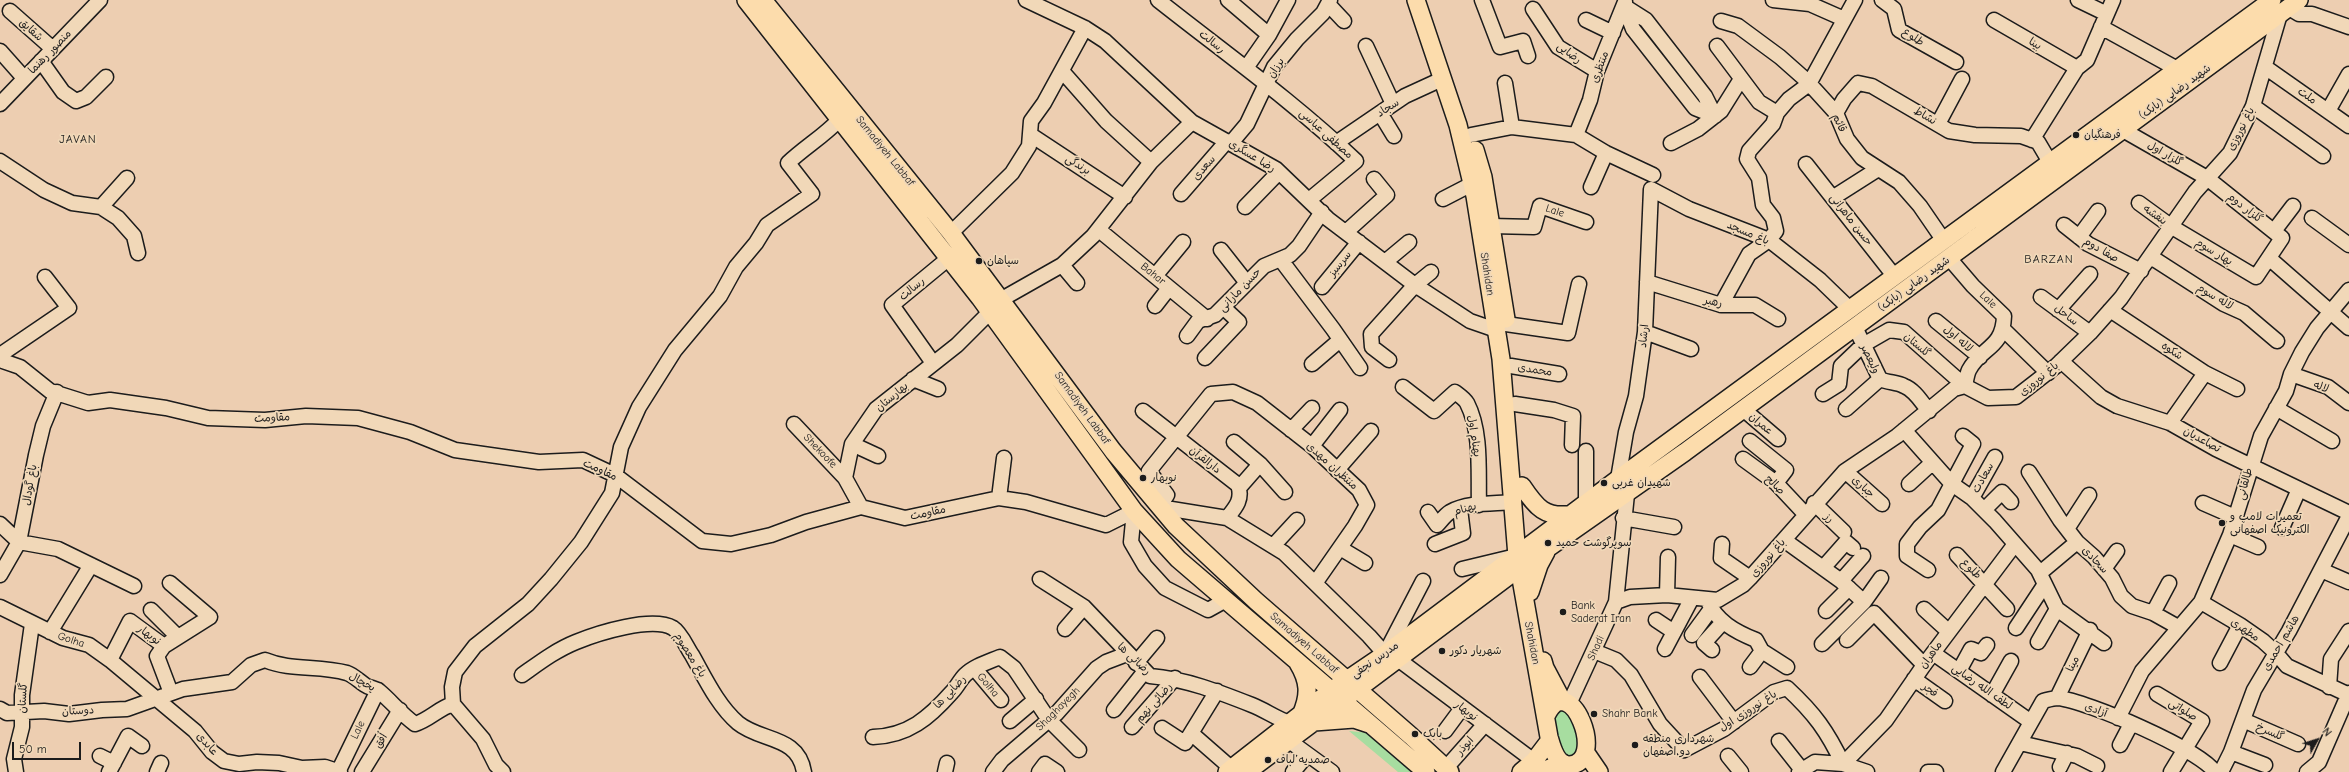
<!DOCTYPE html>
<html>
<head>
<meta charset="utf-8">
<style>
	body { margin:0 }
	#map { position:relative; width:2349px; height:772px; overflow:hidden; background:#edceb1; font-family:"Comic Neue",sans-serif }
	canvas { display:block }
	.north { position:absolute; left:2297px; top:720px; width:40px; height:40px; -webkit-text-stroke:3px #f1d8b8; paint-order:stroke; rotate:51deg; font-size:11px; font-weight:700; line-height:16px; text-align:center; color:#1c1c1c }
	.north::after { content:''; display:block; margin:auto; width:14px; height:18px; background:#1c1c1c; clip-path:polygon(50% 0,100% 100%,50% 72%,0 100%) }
	.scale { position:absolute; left:12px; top:742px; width:69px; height:18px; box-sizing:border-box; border:2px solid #1c1c1c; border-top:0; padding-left:5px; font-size:12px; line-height:14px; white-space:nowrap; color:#1c1c1c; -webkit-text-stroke:3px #f1d8b8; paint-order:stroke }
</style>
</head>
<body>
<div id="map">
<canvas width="2349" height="772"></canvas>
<div class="north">N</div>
<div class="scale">50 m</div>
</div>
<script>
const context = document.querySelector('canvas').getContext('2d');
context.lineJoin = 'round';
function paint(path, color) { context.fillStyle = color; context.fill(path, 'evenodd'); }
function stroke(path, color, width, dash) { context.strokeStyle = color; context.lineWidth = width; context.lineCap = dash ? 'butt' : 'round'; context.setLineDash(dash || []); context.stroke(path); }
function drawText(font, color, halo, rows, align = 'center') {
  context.font = font + ' "Comic Neue","Playpen Sans Arabic",sans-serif'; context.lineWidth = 3.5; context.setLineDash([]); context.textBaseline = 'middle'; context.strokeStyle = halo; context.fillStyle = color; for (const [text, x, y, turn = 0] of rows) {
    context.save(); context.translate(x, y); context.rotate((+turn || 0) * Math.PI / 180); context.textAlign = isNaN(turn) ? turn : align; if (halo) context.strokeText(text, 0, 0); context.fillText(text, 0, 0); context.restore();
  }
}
paint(new Path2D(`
	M1557 709 1570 710 1581 753 1563 759 1551 715Z
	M1349 731 1371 733 1416 772H1398Z`), '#a7dda0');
const minor = new Path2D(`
	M1026 0 1085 28 1105 41 1192 122 1276 169 1328 219 1415 285 1470 321 1496 330
	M1158 0C1225 53 1294 102 1356 161L1309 200
	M1228 0 1269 35
	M1482 0 1500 47 1523 41 1528 56
	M1773 0 1810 4 1844 19
	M1882 0 1894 9 1899 30 1956 62
	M2078 0 2107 14
	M1328 4 1344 21
	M1624 6 1646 20 1705 96 1715 116 1695 108 1633 29Z
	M2289 8 2299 14H2312L2349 27
	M1533 9 1558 47 1597 71
	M10 11 53 49
	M1586 20 1613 33
	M1994 20 2077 68
	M1721 21 1738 26 1780 57 1806 80 1836 113 1847 139 1862 158 1899 182 1920 206 1944 241
	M2101 27 2179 70
	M1366 46 1393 104
	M1717 46 1759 102 1777 113
	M0 51 24 78
	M41 61 63 92 76 101 86 97 106 77
	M2265 67 2349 126
	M1246 68 1269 35 1288 0
	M1062 71 1106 121 1151 162
	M1505 83 1512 127
	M0 104 100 0
	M2253 106 2323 156
	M2328 111 2349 74
	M1380 113 1394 136
	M1836 113 1844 99 1858 83 1872 86 1949 131 1975 135 2021 136 2038 142 2051 164
	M1938 124 1962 79
	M2123 130 2207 178 2282 238 2256 277 2172 227 2139 203
	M1031 135 1125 197
	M1471 135 1512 127 1576 135 1606 153 1653 175
	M1576 135 1590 100 1597 71 1625 2
	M2032 140 2077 68 2087 60 2113 0
	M1231 143 1247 124 1274 67 1297 39 1323 13 1330 0
	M1336 143 1405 96 1442 79
	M1671 143 1698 129 1721 111 1741 79
	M0 161 44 190 72 203 101 207 118 218 134 236 138 253
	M1806 164 1895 277
	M1591 187 1606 153
	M1181 194 1227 141
	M1834 197 1878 169
	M1443 199 1472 184
	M101 207 127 178
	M1245 207 1279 172
	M2312 218 2349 245
	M2064 225 2088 244 2141 271
	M1491 226 1534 227 1540 206 1586 222
	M1099 230 1207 319
	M2274 231 2293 206
	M1346 232 1387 195 1374 179
	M951 233 1012 173 1029 146 1031 121 1044 103 1085 28
	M2079 237 2098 211
	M1221 250 1247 283
	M2151 257 2224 304 2244 313 2277 341
	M2269 258 2349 328
	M1281 260 1333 329 1360 368
	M1385 262 1409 242
	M1062 265 1077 283
	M1155 276 1183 242
	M1647 282 1721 305H1755L1778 319
	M1322 287 1359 242
	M2041 297 2090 333
	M1002 299 1062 265 1093 236 1151 162 1192 122
	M1721 305 1749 254 1769 240 1776 231 1773 218 1763 205 1759 178 1747 159 1749 151 1773 124 1777 113 1789 99 1809 84 1855 0
	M1155 306 1169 288
	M2058 310 2090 274
	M2110 310 2205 373 2237 389
	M1936 321 1980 357
	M1506 324 1568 333 1579 284
	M1855 327 1880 379C1888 383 1897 382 1904 386 1915 390 1922 403 1929 411
	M2003 329 2048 373
	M1645 332 1691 349
	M1187 336 1198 321 1215 315 1264 266 1290 255 1299 246 1322 212
	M0 355 69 308 45 277
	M1205 358 1239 322 1223 307
	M0 360 20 367 50 391 88 403 110 400 166 408 208 418 265 420 306 416 358 418 410 432 455 450 539 462 583 460 615 475 702 541 731 544 771 535 806 522 861 507 905 518 999 498 1026 502 1106 525 1134 511
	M1389 360 1372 347 1371 334 1415 285 1431 272
	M2061 361 2101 397 2117 406 2170 423 2216 449 2349 513
	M933 363 892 305 949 258
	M1312 364 1340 340
	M1511 366 1559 374
	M2291 374 2328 387 2349 403
	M913 379 938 389
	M1403 387 1434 411 1455 392C1459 395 1465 399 1467 403 1482 432 1478 473 1479 505
	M1823 394 1839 384 1841 366 1863 345 1889 330 1904 332 1965 386C1966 381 1967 374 1969 370 1981 347 2003 349 2004 316L1973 286 1949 258
	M1515 404 1554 410 1573 416 1572 445
	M2276 408 2332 441
	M1743 409 1778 439
	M1846 409 1880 379
	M1143 411 1238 485C1243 499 1236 507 1227 518
	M2170 423 2205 373
	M794 424 845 478
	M1291 430 1312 408
	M1904 430 1952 484 1972 498 1995 521 2038 570 2057 609 2104 643
	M1750 441 1786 470 1776 483
	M1234 442 1260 464 1285 492
	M852 444 878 456
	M1312 446 1340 410
	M1743 459 1776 483 1805 514
	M1337 470 1371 431
	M1845 471 1882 504
	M2029 472 2060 520 2077 542 2094 557 2112 578 2121 596 2132 606 2153 613 2178 627
	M1618 479 1626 432 1636 396 1645 332 1651 189 1689 209 1769 240 1820 280 1851 310
	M1909 484 1932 463
	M1239 488 1260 464
	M999 498 1004 458
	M1972 498 1995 457
	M1814 503 1844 532
	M2203 503 2235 517
	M1586 504V451
	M861 507 845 478 852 444 876 409 957 345 990 312
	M1984 510 2002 492 2011 502
	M1134 511 1131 542 1145 566 1165 588 1208 610 1226 600
	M1428 512 1437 525C1441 521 1445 515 1450 512 1468 502 1494 504 1513 502
	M1623 518 1674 527
	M0 524 19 542 58 549 134 586
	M2282 528 2299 489
	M2067 529 2089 495
	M2230 535 2258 547
	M1784 540 1841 581 1864 602
	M1435 544 1463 533 1460 509
	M1722 544 1721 558 1750 578
	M1273 546 1297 520
	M1340 548 1365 563
	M1957 555 2007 609
	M1823 568 1846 542 1853 548
	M1462 569 1512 557
	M2104 569 2117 551
	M1928 570 1907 556V544L1920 527 1938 510 1973 444 1963 436
	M2321 570 2349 582
	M2040 573 2077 542
	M0 575 19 542 36 455 43 426 57 392
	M1040 579 1084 607 1150 676C1186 679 1219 692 1252 705 1265 710 1277 719 1290 723
	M1841 581 1863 556
	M1316 582 1355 526 1367 505 1359 490 1312 446 1257 403 1233 392 1211 394 1149 471 1167 495 1159 507 1227 518 1284 553 1369 636 1385 654 1423 581
	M170 583 210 617 164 646 157 656 171 693
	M1667 595 1668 557
	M1707 599C1715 621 1736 632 1756 640L1762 651 1787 667
	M1616 602 1630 597 1667 595 1718 600 1743 585 1750 578 1845 471 1897 436 1954 389 1965 386 1988 398 2016 397 2056 366 2090 333 2121 298 2195 192 2230 153 2253 106 2280 14
	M2201 602 2240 625 2263 641 2275 652 2287 666 2349 695
	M0 607 63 638 89 645 110 660 195 731 212 752 224 761 239 764 257 762 279 763 302 768 325 767 340 772
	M1924 609 1948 631
	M151 610 178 637
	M1826 611 1849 588
	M2153 613 2169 583
	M1656 620 1674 632
	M2016 628 2045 584
	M1065 629 1084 607
	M50 632 91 565
	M1692 635 1711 609
	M1847 640 1874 613 1924 665
	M2038 642 2057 609
	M1822 644 1864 602 1881 578
	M1665 649 1692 598
	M1712 650 1704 643 1723 622
	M1594 651 1616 660 1631 675 1660 724 1684 750 1724 729 1774 692 1787 688C1815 714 1827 731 1843 764L1886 720 1924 665 2015 544
	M1933 653 2031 722
	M110 660 130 621 164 646
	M1399 660 1534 761
	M1136 663 1157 638
	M2220 663 2240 625
	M1750 667 1762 651
	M975 669 1001 700
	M1959 671 1971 649 1981 653 1987 645
	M522 675C539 663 556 650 576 642 598 633 652 616 673 628 681 633 687 648 692 655 705 678 718 706 738 723 761 742 798 735 804 772
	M1700 677 1734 722
	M1914 679 1945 701
	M2329 687 2331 659 2349 631
	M2157 694 2202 721 2171 772
	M1992 695 2011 661
	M2057 698 2090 630
	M453 704 452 687 455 672 475 646 528 604 551 579 581 542 612 493 621 447 639 407 675 350 720 296 736 267 756 243 767 225 812 194 788 163C805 147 824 136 840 119
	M1569 704 1616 602 1627 494
	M0 709 7 713 44 711 69 714 102 710 127 709 183 689 232 682 251 665 265 660C291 671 319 665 347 673 353 675 359 681 365 685 369 688 375 688 379 691 391 701 401 714 415 724 429 720 439 708 453 704L483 739 496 765 503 772
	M1114 710 1145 671
	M2118 718 2142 671 2201 602 2230 535 2261 436 2286 391 2291 374 2302 352 2317 328 2349 290
	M2243 720 2298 744
	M1010 721 1036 699
	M1132 727 1175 678
	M1162 728 1185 743 1217 691
	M1445 731 1462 708
	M1191 733 1231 768
	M873 737C908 736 929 718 952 692 957 687 960 680 965 675 974 666 988 662 1000 657L1014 668 1049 720 1079 750
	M1288 740 1332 772
	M1779 741 1802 770
	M2020 743 2077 756 2097 766
	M2120 745 2131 724
	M2231 752 2265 765
	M100 756 114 763
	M1728 756 1741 772
	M2060 767 2067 753
	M1446 768 1485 724
	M339 770 378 690
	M16 772 14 759 22 727V695L32 624
	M109 772 128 736 142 746
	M157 772 161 763
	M362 772 400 710
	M945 772 947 763
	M993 772 1002 760 1056 714 1097 668 1106 662 1127 654
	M1039 772 1045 764 1057 772
	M1293 772 1307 755
	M1799 772 1815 762 1843 764 1867 772
	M1928 772H1936
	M2003 772 2043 701C2047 700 2053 698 2058 698 2087 701 2199 749 2215 772
	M2221 772 2231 752 2254 690 2289 631 2349 516
	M2307 772 2319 762 2349 693`);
const major = new Path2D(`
	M746 0 980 298 1134 511 1178 559 1426 772
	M763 0 951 233 1113 451 1176 526 1256 601 1411 736 1450 772
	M1416 0 1458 125 1475 196 1501 359 1517 556 1549 737C1552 747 1556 765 1569 765 1609 765 1570 665 1546 716
	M1475 150 1483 177 1506 319
	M1522 486C1536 507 1545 519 1573 514
	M1530 592 1539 565 1546 552
	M1543 661 1545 668 1563 702
	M1298 663C1309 681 1310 695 1301 715
	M1314 722 1354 719 1369 724
	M1586 753 1599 772
	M1227 772 1332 690 1385 654 1618 479 2272 0
	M1247 772 1518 569 1685 452 2299 0
	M1521 772 1534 761 1550 740
	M1540 772 1563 763`);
stroke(minor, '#1c1c1c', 17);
stroke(major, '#1c1c1c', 20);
stroke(minor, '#f1d8b8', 14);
stroke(major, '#fcdcac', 17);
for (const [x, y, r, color] of [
	[2076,135,4,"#1c1c1c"],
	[979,261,4,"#1c1c1c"],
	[1143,478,4,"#1c1c1c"],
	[1604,483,4,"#1c1c1c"],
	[2222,523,4,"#1c1c1c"],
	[1548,543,4,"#1c1c1c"],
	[1563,612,4,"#1c1c1c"],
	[1442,651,4,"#1c1c1c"],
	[1594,714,4,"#1c1c1c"],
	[1415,734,4,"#1c1c1c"],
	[1635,745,4,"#1c1c1c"],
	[1268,760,4,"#1c1c1c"]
]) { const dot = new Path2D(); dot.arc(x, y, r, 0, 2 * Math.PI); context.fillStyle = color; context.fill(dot); stroke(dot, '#f1d8b8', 1.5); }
drawText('11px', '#1c1c1c', '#f1d8b8', [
	["شقایق",31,30,42],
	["طلوع",1913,37,34],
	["رسالت",1212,42,38],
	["بینا",2035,44,31],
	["منصور رهنما",50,52,-46],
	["رضایی",1569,53,37],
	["منتظری",1600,67,-70],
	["برزان",1276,68,-58],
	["شهید رضایی (بابک)",2175,92,-36],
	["ملت",2307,96,35],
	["سجاد",1388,108,-33],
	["نشاط",1925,116,31],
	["قائم",1839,123,65],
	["باغ نوروزی",2241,129,-63],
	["مصطفی عباسی",1326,134,42],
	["Samadiyeh Labbaf",885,151,51],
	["گلزار اول",2165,154,30],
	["رضا عسگری",1252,156,31],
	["برندگی",1078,165,33],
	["سعدی",1204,168,-49],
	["گلزار دوم",2245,208,38],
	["Lale",1555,211,18],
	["بنفشه",2155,215,35],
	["حسن ماهرانی",1851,220,52],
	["باغ مسجد",1748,233,23],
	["صفا دوم",2101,250,30],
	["بهار سوم",2214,252,31],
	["سرسبز",1340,264,-51],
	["Bahar",1153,274,39],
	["Shahidan",1487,274,81],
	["شهید رضایی (بابک)",1914,284,-36],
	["رسالت",912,289,-40],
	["حسن مارانی",1240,290,-46],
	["لاله سوم",2215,297,31],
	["Lale",1988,300,44],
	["رهبر",1713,302,12],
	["ساحل",2066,315,37],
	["ارشاد",1644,336,-85],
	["لاله اول",1958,339,40],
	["گلستان",1917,345,41],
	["شکوه",2172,351,33],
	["ولیعصر",1870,359,64],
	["محمدی",1535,370,9],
	["باغ نوروزی",2039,379,-39],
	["لاله",2321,387,21],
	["بهارستان",892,397,-40],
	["Samadiyeh Labbaf",1082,408,54],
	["مقاومت",272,418,-3],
	["عمران",1761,424,40],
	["بهنام اول",1474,436,81],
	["تصاعدیان",2202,440,29],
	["Shekoofe",820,451,46],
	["دارالقرآن",1205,460,38],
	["منتظران مهدی",1332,466,42],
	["مقاومت",600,470,25],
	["سعادت",1983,478,-61],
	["طالقانی",2245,484,-75],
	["باغ گودال",30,485,-80],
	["صالح",1775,485,44],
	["جباری",1863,487,42],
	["بهنام",1465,509,-16],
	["مقاومت",928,513,-12],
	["رز",1829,518,44],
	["باغ نوروزی",1768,558,-49],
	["سجادی",2095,560,46],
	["طلوع",1971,569,45],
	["مطهری",2245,630,34],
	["نوبهار",149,635,36],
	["Golha",71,640,18],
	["Samadiyeh Labbaf",1304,643,41],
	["Shahidan",1532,643,79],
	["هاشم احمدی",2281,643,-60],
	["Shadi",1596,648,-66],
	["باغ معصوم",690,655,58],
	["ماهران",1931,655,-54],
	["رضائی ها",1134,659,43],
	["مدرس نجفی",1375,660,-35],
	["مینا",2073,664,-64],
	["یخچال",362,682,29],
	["Golha",988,685,50],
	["لطف الله رضایی",1982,687,35],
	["فجر",1930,690,36],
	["رضایی ها",950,692,-47],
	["گلستان",23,698,-87],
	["رضائی نهم",1154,703,-49],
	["Shaghayegh",1058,709,-45],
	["آزادی",2096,710,20],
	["صلواتی",2183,710,31],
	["دوستان",78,711,-3],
	["نوبهار",1466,711,37],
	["باغ نوروزی اول",1748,711,-33],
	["Lale",358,730,-64],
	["گلسرخ",2270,732,24],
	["اُفق",381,741,-59],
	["عابدی",207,744,48],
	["ابوذر",1465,746,-48]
]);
drawText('11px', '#1c1c1c', '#f1d8b8', [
	["فرهنگیان",2084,135],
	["سپاهان",987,261],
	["نوبهار",1151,478],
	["شهیدان غربی",1612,483],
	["تعمیرات لامپ و",2230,517],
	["الکترونیک اصفهانی",2230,530],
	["سوپرگوشت حمید",1556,543],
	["Bank",1571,606],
	["Saderat Iran",1571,619],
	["شهریار دکور",1450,651],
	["Shahr Bank",1602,714],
	["بابک",1423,734],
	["شهرداری منطقه",1643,739],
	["دو اصفهان",1643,752],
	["صمدیه لباف",1276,760]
], 'left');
context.letterSpacing = '1px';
drawText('12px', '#1c1c1c', '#f1d8b8', [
	["JAVAN",78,140],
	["BARZAN",2049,260]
]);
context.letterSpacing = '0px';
</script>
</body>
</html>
